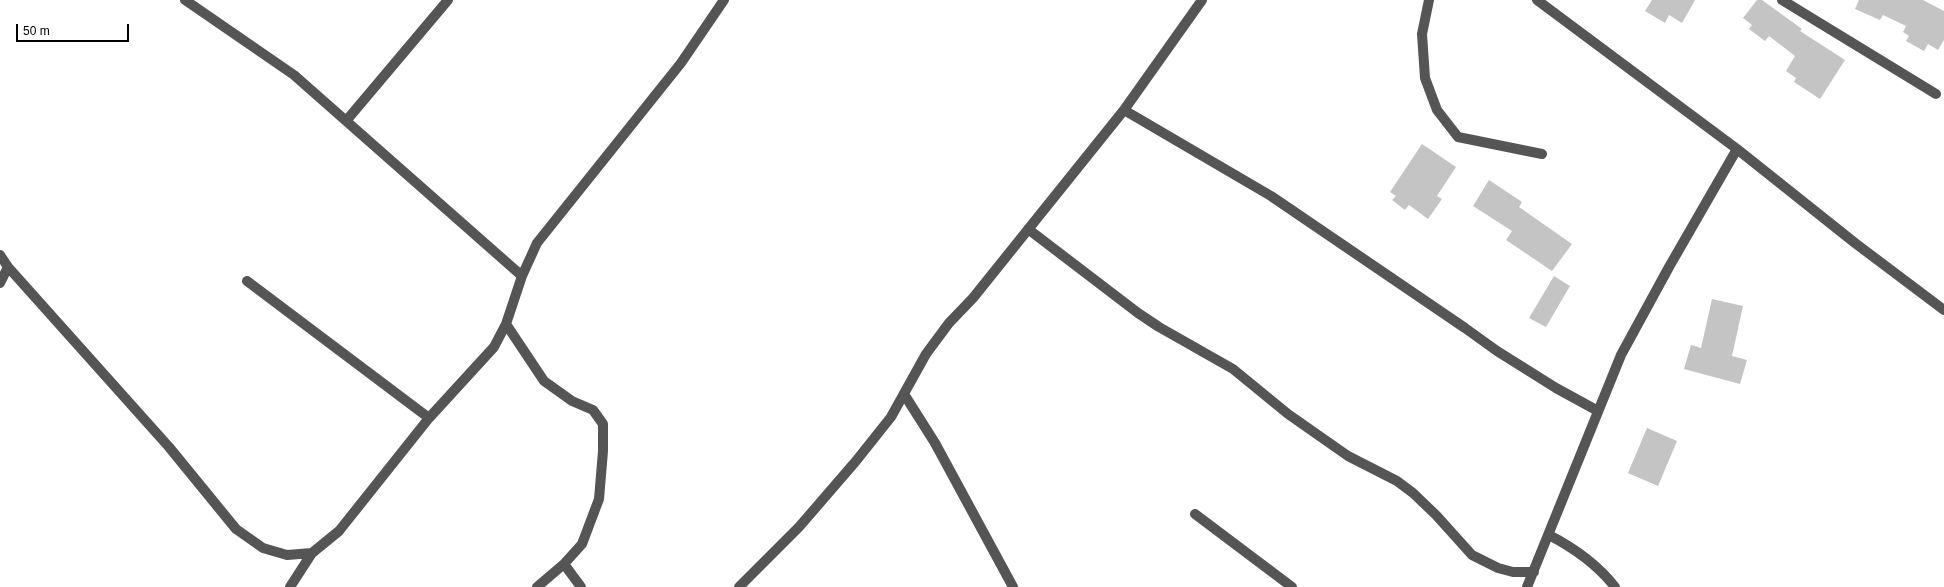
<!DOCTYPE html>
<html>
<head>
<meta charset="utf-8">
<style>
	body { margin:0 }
	#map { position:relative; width:1944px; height:587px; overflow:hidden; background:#fff; font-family:Helvetica,sans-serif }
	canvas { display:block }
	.scale { position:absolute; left:16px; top:24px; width:113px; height:18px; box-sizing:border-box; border:2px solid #000; border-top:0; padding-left:5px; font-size:12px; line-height:14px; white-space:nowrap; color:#000; -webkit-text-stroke:3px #fff; paint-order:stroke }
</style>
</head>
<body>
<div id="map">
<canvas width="1944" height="587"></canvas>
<div class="scale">50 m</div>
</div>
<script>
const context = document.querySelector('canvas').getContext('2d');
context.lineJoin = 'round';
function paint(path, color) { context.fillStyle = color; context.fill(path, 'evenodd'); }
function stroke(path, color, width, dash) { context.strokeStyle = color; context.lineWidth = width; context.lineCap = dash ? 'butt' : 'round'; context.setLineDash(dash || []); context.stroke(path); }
paint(new Path2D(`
	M1652 0H1695L1682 23 1669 15 1665 23 1645 11Z
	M1757 0H1762L1802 29 1800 31 1845 60 1820 99 1794 82 1796 78 1786 71 1795 56 1769 36 1765 41 1749 29 1752 25 1743 18Z
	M1859 0H1923L1944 11V40L1938 50 1928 44 1924 51 1906 41 1909 36 1903 32 1906 26 1883 15 1880 20 1855 9Z
	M1422 144 1456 167 1437 196 1442 199 1428 219 1409 205 1405 210 1392 200 1396 196 1390 192Z
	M1489 180 1522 202 1519 207 1572 244 1552 271 1506 240 1512 231 1473 206Z
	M1554 276 1570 286 1546 327 1529 318Z
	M1712 299 1743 306 1732 356 1747 360 1740 384 1684 369 1691 345 1701 348Z
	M1647 428 1677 441 1658 486 1628 473Z`), '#c4c4c4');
stroke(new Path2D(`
	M185 0 294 75 522 276
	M1429 0 1422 34 1425 78 1437 110 1458 137 1542 154
	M1537 0 1737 149 1855 243 1944 310
	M1782 0 1936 94
	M1124 110 1271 196 1465 328 1497 351 1556 388 1598 411
	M346 121 448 0
	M1028 229 1138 313 1159 327 1233 369 1288 414 1348 456 1397 481 1413 493 1436 515 1472 555 1498 568 1513 572H1534
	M0 255 8 267 169 447 236 529 263 548 287 555 312 553 339 531 429 418 494 347 506 324 522 276 537 243 681 63 724 0
	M247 281 429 418
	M0 283 8 267
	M506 324 544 381 572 401 593 410 603 424V451L599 499 582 544 564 564 537 587
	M904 394 935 443 1013 587
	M1195 514 1292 587
	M1549 535C1574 548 1597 564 1615 587
	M564 564 581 587
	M290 587 312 553
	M739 587 799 527 856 461 891 417 926 354 949 323 973 298 1124 110 1202 0
	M1527 587 1621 355 1669 267 1737 149`), '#555', 10);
</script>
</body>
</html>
